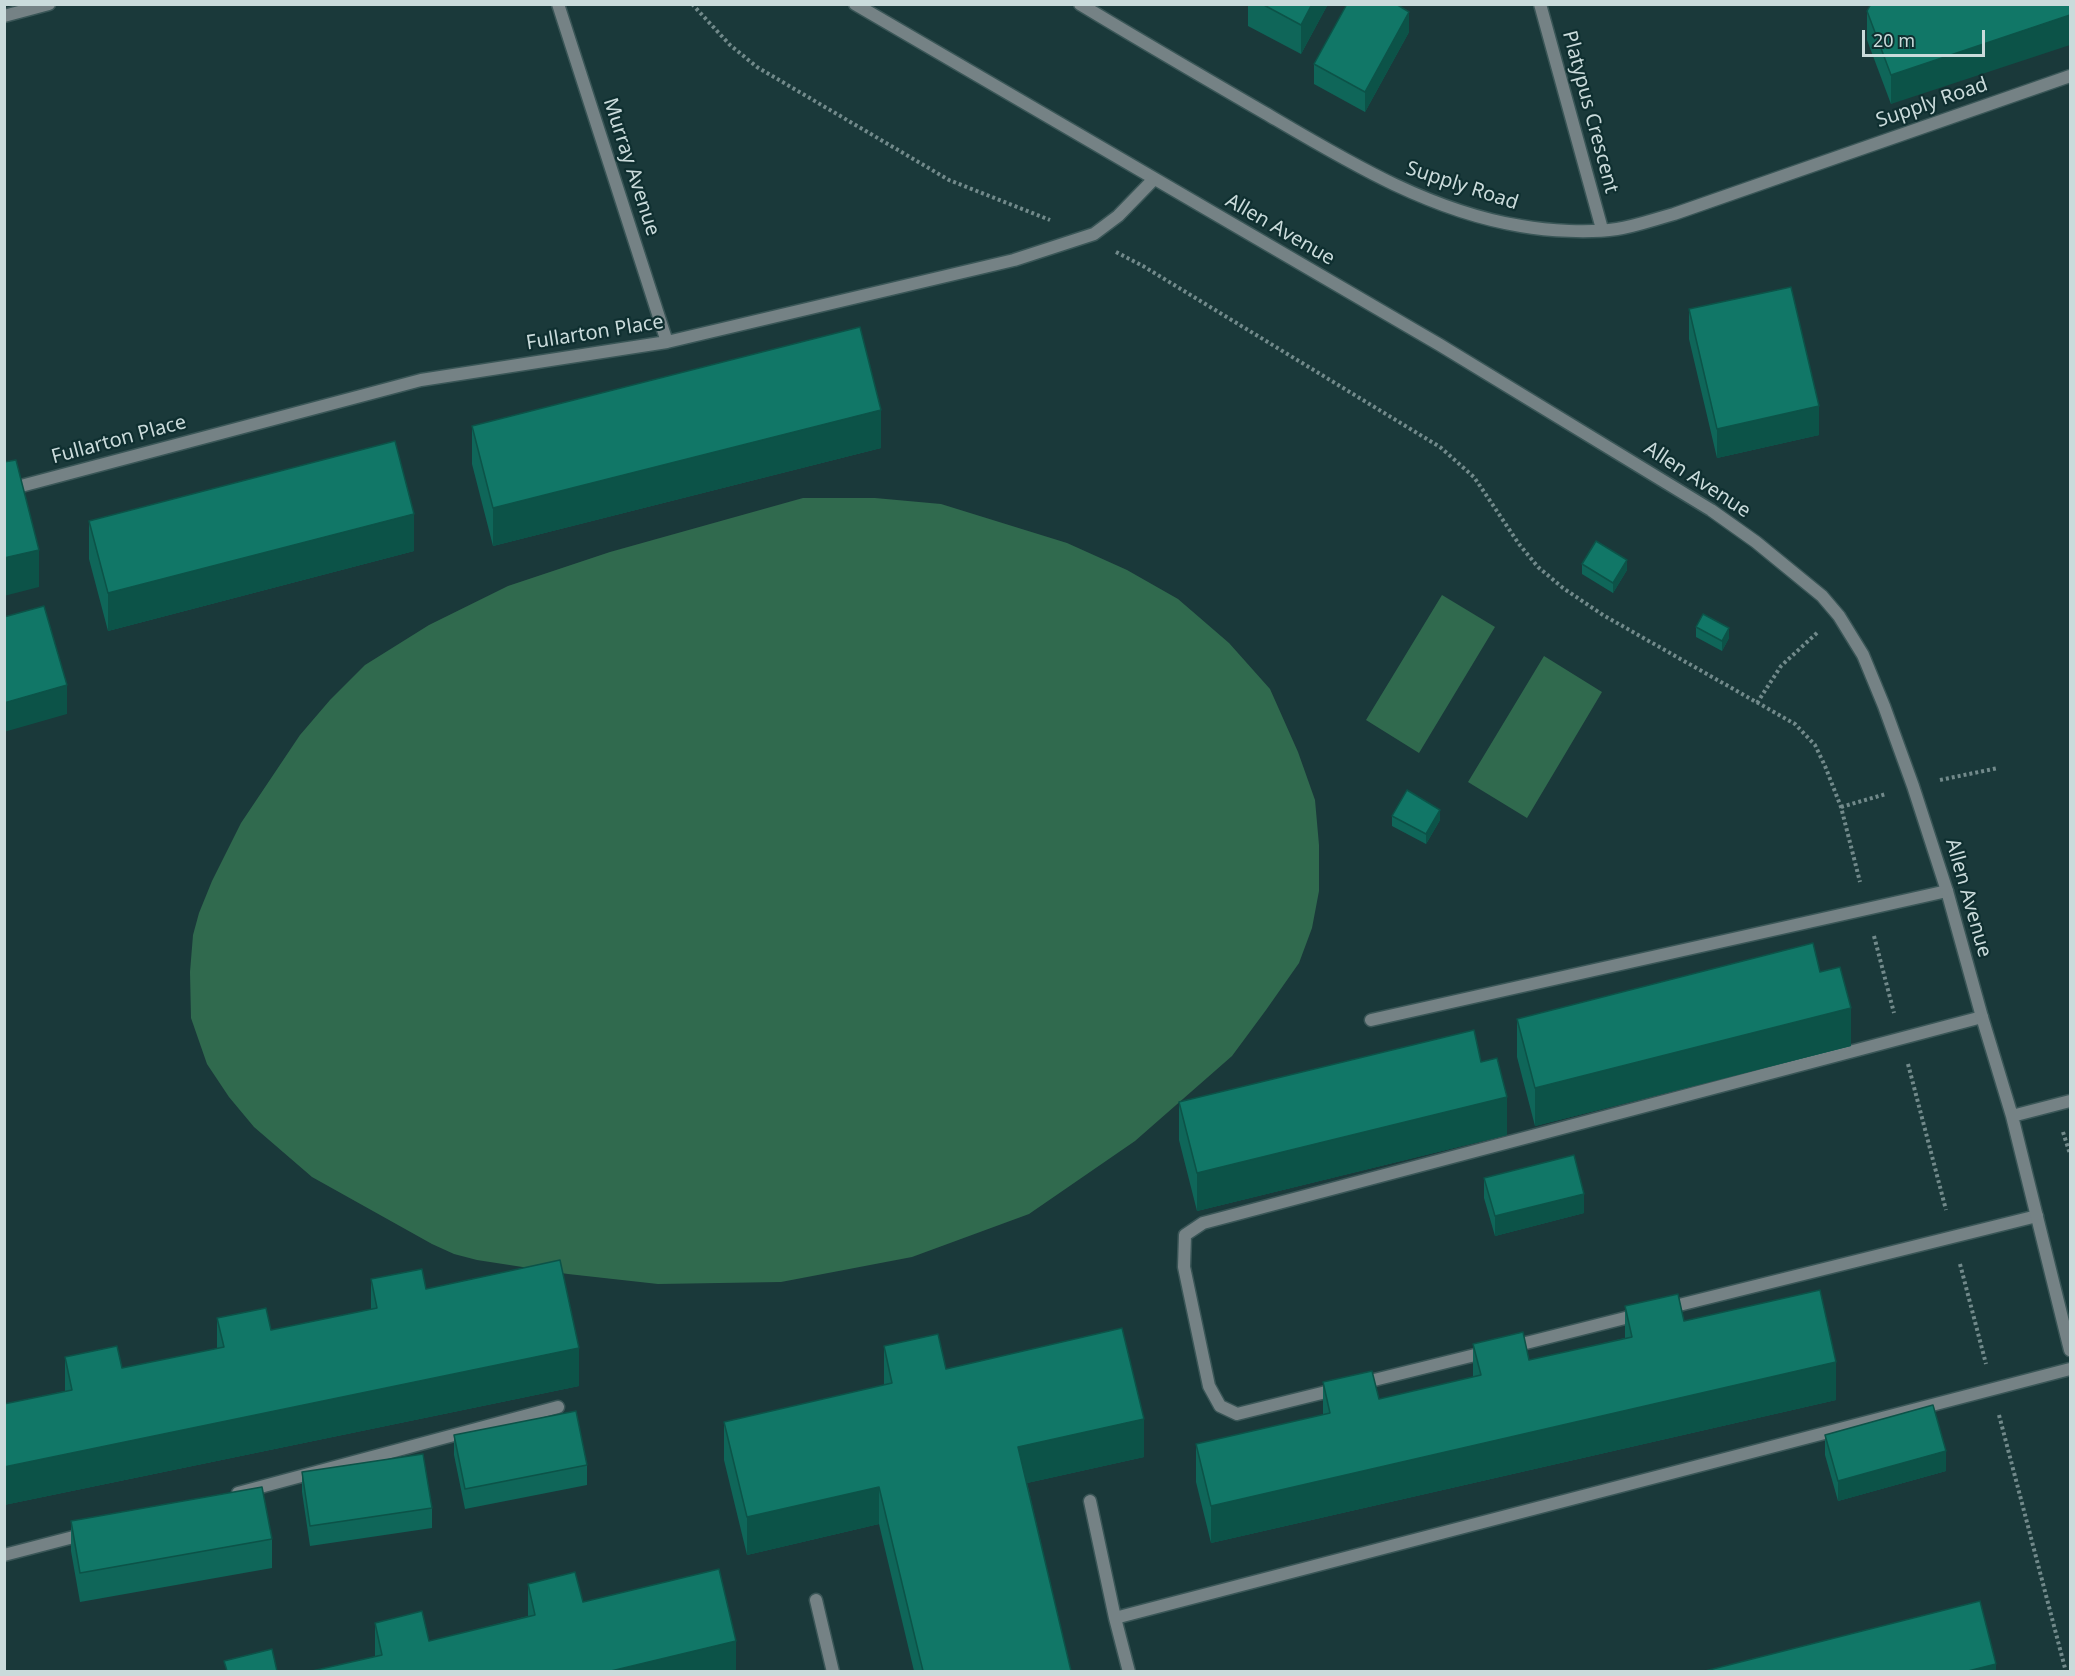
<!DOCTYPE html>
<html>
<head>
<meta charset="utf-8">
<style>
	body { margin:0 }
	#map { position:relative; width:2075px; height:1676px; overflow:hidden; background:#1a393a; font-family:"Noto Sans",sans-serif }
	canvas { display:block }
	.frame { position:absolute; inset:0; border:6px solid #cadbdb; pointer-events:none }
	.scale { position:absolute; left:1862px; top:30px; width:123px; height:27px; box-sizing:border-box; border:3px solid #cadbdb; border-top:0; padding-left:8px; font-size:18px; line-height:21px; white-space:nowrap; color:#cadbdb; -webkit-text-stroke:4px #0f2f30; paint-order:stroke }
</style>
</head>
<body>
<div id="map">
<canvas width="2075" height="1676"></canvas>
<div class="frame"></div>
<div class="scale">20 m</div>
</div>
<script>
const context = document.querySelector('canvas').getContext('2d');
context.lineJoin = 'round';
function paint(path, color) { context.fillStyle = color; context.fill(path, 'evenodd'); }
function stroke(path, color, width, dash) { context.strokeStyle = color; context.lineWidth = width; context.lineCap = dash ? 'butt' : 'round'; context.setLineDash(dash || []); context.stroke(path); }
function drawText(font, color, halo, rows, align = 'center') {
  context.font = font + ' "Noto Sans",sans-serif'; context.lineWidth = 4.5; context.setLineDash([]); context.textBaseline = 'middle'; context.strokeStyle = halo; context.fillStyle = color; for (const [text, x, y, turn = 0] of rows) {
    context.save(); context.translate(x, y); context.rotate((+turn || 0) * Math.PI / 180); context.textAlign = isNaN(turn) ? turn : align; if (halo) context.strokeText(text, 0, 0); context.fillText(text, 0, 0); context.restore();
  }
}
paint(new Path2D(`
	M803 498H875L941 504 1067 543 1127 570 1178 599 1229 643 1270 689 1298 752 1315 800 1319 845V891L1312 928 1299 963 1266 1010 1232 1056 1135 1141 1029 1214 912 1257 781 1282 658 1284 568 1274 477 1260 454 1254 432 1244 312 1177 254 1127 229 1097 207 1064 191 1018 190 972 193 935 199 913 212 881 241 823 300 735 330 700 365 665 429 625 508 586 610 552Z
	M1442 595 1495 627 1419 753 1366 720Z
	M1544 656 1602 692 1527 818 1468 782Z`), '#306a4e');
const service = new Path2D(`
	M1371 1020 1947 891
	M1667 1308 2037 1216
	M1510 1347 1641 1314
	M1358 1384 1487 1352
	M1338 1389 1237 1414 1220 1406 1209 1386 1184 1267 1185 1235 1203 1223 1982 1017
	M238 1493 558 1407
	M1090 1501 1115 1618 1129 1672
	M4 1555 85 1534
	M816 1600 833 1672
	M1115 1618 2070 1369`);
const minor = new Path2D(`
	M558 4 667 342
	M855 4 1440 345 1711 510 1756 542 1822 596 1839 616 1863 655 1884 706 1913 786 1947 891 1982 1017 2012 1116 2070 1350
	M1080 4C1141 41 1203 77 1265 113 1345 160 1428 211 1521 226 1549 231 1589 233 1617 229 1636 226 1655 219 1674 214L2070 76
	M1540 4 1602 229
	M4 16 49 4
	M21 486 421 380 667 342 1014 260 1094 234 1118 216 1154 179
	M2012 1116 2070 1101`);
stroke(service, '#3a5657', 15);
stroke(minor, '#3a5657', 15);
stroke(new Path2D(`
	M692 4 730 45 757 67 949 180 1050 220
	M1116 252 1143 266 1440 447 1474 477 1519 544 1538 567 1563 588 1603 615 1795 724 1815 745 1825 766 1841 807 1860 882
	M1757 703 1781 666 1819 631
	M1940 780 1998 768
	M1841 807 1886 794
	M1874 936 1894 1013
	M1908 1064 1946 1210
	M2063 1132 2070 1154
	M1960 1264 1986 1364
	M1999 1415 2066 1672`), '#728a8b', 4, [3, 3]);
stroke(service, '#758285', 12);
stroke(minor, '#758285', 12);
paint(new Path2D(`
	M1248 4H1328L1301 54 1248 26Z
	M2070 4 1891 104 1867 40V11Z
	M1409 32 1365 112 1314 84V64Z
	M1689 309 1819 435 1717 458 1689 339Z
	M472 426 881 448 493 546 472 464Z
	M89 521 414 551 108 631 89 559Z
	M1582 564 1627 570 1613 593 1582 574Z
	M1696 627 1729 638 1722 651 1696 637Z
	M1392 816 1440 820 1426 844 1392 826Z
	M1820 972 1851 1046 1535 1126 1517 1057V1019Z
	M1481 1062 1507 1135 1197 1211 1179 1140V1102Z
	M1484 1178 1584 1213 1495 1236 1484 1198Z
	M371 1279 426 1289 579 1386 4 1505V1404L65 1391V1357L122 1368 217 1349V1318L271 1330 371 1310Z
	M1625 1306 1684 1321 1836 1400 1211 1543 1196 1482V1444L1323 1415V1382L1379 1399 1473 1377V1344L1529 1360 1625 1338Z
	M884 1346 946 1369 1144 1457 1027 1483 1071 1671H914L879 1524 747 1555 724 1460V1422L884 1385Z
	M454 1435 587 1465V1485L465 1509 454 1455Z
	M1825 1435 1946 1471 1838 1501 1825 1455Z
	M302 1472 432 1508V1528L310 1546 302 1492Z
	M71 1521 272 1539V1568L80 1602 71 1551Z
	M528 1584 583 1602 736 1671 375 1656V1623L429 1641 528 1616Z`), '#0f6659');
paint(new Path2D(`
	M1312 4H1328L1301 54V25Z
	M1409 12V32L1365 112V92Z
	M2070 15V45L1891 104V75Z
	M1819 406V435L1717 458V429Z
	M881 410V448L493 546V508Z
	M414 514V551L108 631V593Z
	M39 550V587L4 596V558Z
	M1627 560V570L1613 593V583Z
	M1729 628V638L1722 651V641Z
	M67 685V714L4 732V703Z
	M1440 810V820L1426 844V834Z
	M1851 1008V1046L1535 1126V1088Z
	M1507 1097V1135L1197 1211V1173Z
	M1584 1194V1213L1495 1236V1216Z
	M579 1348V1386L4 1505V1467Z
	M1836 1362V1400L1211 1543V1506Z
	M1144 1419V1457L1018 1485V1447Z
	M1946 1451V1471L1838 1501V1481Z
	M879 1487V1524L747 1555V1517Z
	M736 1641V1671H611Z
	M1996 1664V1671H1968Z`), '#0c5348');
const building = new Path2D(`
	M1262 4H1312L1301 25Z
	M1347 4H1396L1409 12 1365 92 1314 64Z
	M1871 4H2070V15L1891 75 1867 11Z
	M1791 287 1819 406 1717 429 1689 309Z
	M860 327 881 410 493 508 472 426Z
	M395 441 414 514 108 593 89 521Z
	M16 460 39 550 4 558V462Z
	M1596 541 1627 560 1613 583 1582 564Z
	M44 606 67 685 4 703V617Z
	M1703 614 1729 628 1722 641 1696 627Z
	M1407 790 1440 810 1426 834 1392 816Z
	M1813 943 1820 972 1840 967 1851 1008 1535 1088 1517 1019Z
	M1474 1030 1481 1062 1497 1058 1507 1097 1197 1173 1179 1102Z
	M1574 1155 1584 1194 1495 1216 1484 1178Z
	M560 1260 579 1348 4 1467V1404L72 1390 65 1357 117 1346 122 1368 224 1347 217 1318 266 1308 271 1330 377 1308 371 1279 422 1269 426 1289Z
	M1820 1290 1836 1362 1211 1506 1196 1444 1330 1413 1323 1382 1372 1371 1379 1399 1481 1375 1473 1344 1523 1332 1529 1360 1632 1337 1625 1306 1678 1294 1684 1321Z
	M1122 1328 1144 1419 1018 1447 1071 1671H923L879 1487 747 1517 724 1422 892 1383 884 1346 938 1334 946 1369Z
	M1933 1405 1946 1451 1838 1481 1825 1435Z
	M576 1411 587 1465 465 1489 454 1435Z
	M423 1454 432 1508 310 1526 302 1472Z
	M262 1487 272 1539 80 1573 71 1521Z
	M719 1569 736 1641 611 1671H312L382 1655 375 1623 422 1611 429 1641 535 1615 528 1584 575 1572 583 1602Z
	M1980 1601 1996 1664 1968 1671H1705Z
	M272 1649 277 1671H227L224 1661Z`);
paint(building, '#117767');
stroke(building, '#0c5348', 1.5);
drawText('20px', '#cadbdb', '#0f2f30', [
	["Supply Road",1932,103,-19],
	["Platypus Crescent",1590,112,75],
	["Murray Avenue",631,167,72],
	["Supply Road",1462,186,18],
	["Allen Avenue",1280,230,30],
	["Fullarton Place",595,333,-9],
	["Fullarton Place",119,440,-15],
	["Allen Avenue",1697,480,33],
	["Allen Avenue",1968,898,74]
]);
</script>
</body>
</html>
